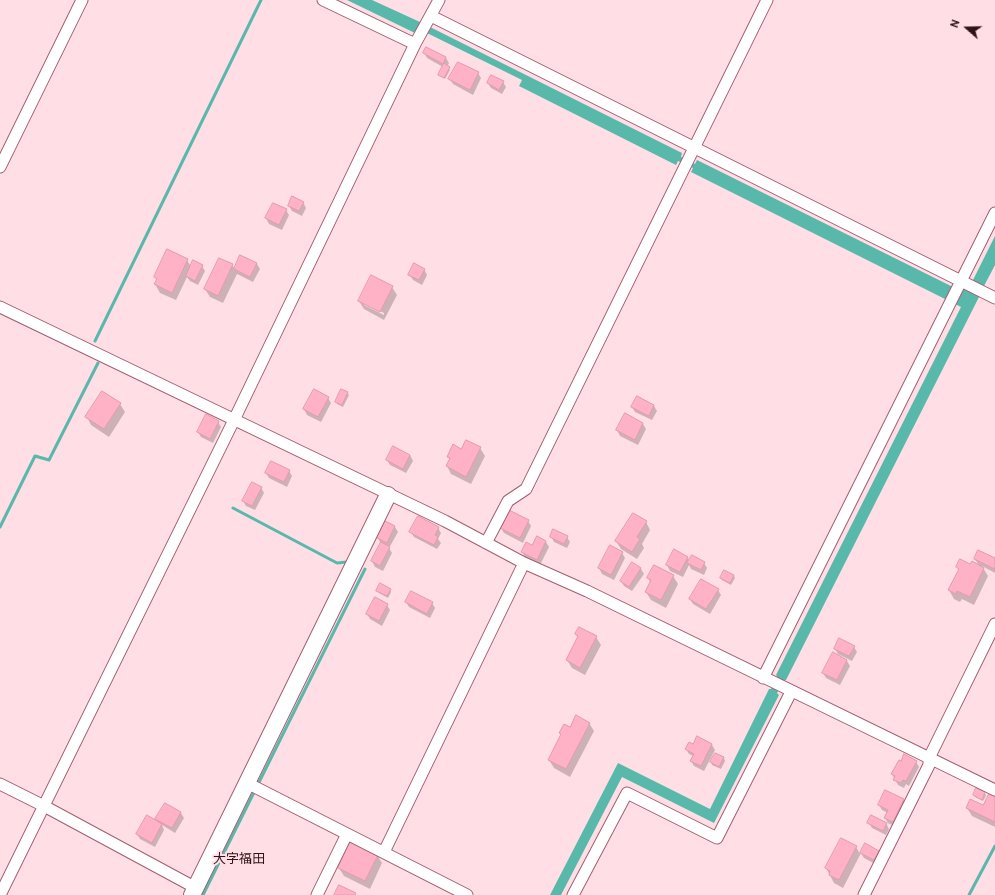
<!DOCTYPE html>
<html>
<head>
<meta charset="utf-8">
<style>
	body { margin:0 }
	#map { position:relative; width:995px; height:895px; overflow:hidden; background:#ffdee5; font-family:Overpass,sans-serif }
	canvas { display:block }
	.north { position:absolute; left:947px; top:8px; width:40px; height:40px; -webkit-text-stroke:3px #ffdee5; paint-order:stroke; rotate:290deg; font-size:11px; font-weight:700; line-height:16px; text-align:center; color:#2e131b }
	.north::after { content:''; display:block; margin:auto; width:14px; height:18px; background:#2e131b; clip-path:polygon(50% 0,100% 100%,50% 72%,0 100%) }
</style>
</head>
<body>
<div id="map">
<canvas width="995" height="895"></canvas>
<div class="north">N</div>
</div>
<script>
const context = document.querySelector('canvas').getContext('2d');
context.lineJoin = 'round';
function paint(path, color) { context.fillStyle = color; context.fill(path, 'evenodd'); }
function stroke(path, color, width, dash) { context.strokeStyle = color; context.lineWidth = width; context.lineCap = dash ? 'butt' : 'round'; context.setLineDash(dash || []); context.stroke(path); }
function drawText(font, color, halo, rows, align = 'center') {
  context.font = font + ' Overpass,"Noto Sans JP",sans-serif'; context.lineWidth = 4; context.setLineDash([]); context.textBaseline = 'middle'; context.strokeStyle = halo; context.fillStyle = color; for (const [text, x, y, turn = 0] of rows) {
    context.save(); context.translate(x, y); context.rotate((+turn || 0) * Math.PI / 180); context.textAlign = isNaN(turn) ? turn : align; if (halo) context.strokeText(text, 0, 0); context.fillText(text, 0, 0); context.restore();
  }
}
paint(new Path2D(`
	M347 0H372L420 22 419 24 432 28 682 153 681 157 695 164 697 160 961 291 962 289H966L974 282 973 280 995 236V265L984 286 979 284 980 295 786 680H785L777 693 779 695 714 823 622 777 561 895H550L618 763 710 809 769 689H771L777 676 776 675 961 307 691 172 693 168 678 161 676 165 519 86 522 80 429 34 416 30 415 33Z`), '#58b8aa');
paint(new Path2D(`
	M426 48 446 58 449 63 447 66 450 70 445 79 439 74 443 67 427 58 424 53Z
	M478 73 481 78 473 95 453 84 450 79Z
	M503 82 506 87 502 94 491 88 488 83Z
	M303 202 306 208 302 216 292 211 289 206Z
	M286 210 289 215 282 230 269 224 266 218Z
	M241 256 257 264 260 269 253 282 237 274 223 303 210 297 205 289 232 265 235 269Z
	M187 260 191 267 202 266 205 271 198 285 190 281 187 277 176 300 160 293 155 284 157 280 155 277Z
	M424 269 427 275 422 285 413 280 410 275Z
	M392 287 397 295 384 320 364 309 359 301ZM364 303 384 313V315L364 305Z
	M347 393 349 395 343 407 337 404 336 402Z
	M328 398 331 403 321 422 307 415 304 409Z
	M120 404 125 412 109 437 91 425 87 417Z
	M654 406 657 411 652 420 635 412 632 407Z
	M625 415 643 424 646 429 638 445 620 436 617 430Z
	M218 422 221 427 213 443 201 437 198 432Z
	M480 448 485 456 471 484 451 474 447 466 450 460 448 457 462 450Z
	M410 455 413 461 406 473 390 465 387 460Z
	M289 471 292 476 287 487 269 478 266 473Z
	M261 487 264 493 255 510 246 506 243 501Z
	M528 521 531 526 523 543 504 533 501 528Z
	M646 522 650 530 642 544 644 548 637 559 621 549 616 541Z
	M386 523 395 527 398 532 389 548 392 553 383 571 375 567 372 561 381 544 378 538Z
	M438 528 441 533 438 539 441 543 437 549 414 537 411 532Z
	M551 536 567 537 570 542 567 548 554 542Z
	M537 538 546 542 549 547 540 565 525 557 522 552 533 546Z
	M622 553 625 558 614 580 602 574 599 568Z
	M687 557 690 561 704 563 707 568 704 575 691 569 689 565 683 577 670 571 667 565Z
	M975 559H995V573L982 566 988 576 974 605 962 599 960 602 954 599 949 590 959 570 957 567 979 566Z
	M632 564 641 569 644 574 632 591 624 586 621 581Z
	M724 571 734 576 735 578 731 585 722 580 721 578Z
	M673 576 678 584 666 608 651 600 646 592 651 583 648 578Z
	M390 589 391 592 388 598 379 593 378 591Z
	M718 590 721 595 710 614 693 604 690 599Z
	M406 602 432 603 435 608 430 618 409 607Z
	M387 605 390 610 382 626 370 619 367 614Z
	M576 634 596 637 601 645 585 675 572 668 567 660 578 638Z
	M854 647 857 652 852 661 838 654 835 649Z
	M833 654 847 661 850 666 840 685 826 678 823 673Z
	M589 723 594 731 570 777 554 768 549 760 562 736 560 733 570 729Z
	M712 745 715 750 704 771 694 766 691 761 693 756 689 754 686 749 693 746Z
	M716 754 724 758 725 761 721 769 712 765 711 762Z
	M916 762 919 767 909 786 906 784 904 788 898 785 892 774Z
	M977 789 985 793 986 796 983 801 975 797 974 795Z
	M995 798V827L972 816 967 808 984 807Z
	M904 800 907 805 896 827 888 823 885 818 888 813 882 810 879 805Z
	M165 804 181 813 184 818 175 833 162 825 164 830 155 847 140 839 137 834 159 824 156 819Z
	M869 823H886L889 829 886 835 872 828Z
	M865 845 879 852 882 857 877 865 864 858 861 853 843 888 834 883 826 868 856 847 860 854Z
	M377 855 382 863 370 889 344 876 339 868Z`), '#0003');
stroke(new Path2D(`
	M95 341 261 0
	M233 508 337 563 347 562
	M0 527 35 456 49 460 98 363
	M203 895 365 569
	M969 895 995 846`), '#58b8aa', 3);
const building = new Path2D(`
	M426 47 446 57 443 64 423 53Z
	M458 62 479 72 470 90 448 79Z
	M444 63 450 67 444 78 438 75Z
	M491 75 504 81 499 90 487 83Z
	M292 196 304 202 299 211 288 206Z
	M273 203 287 209 279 225 265 218Z
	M167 249 188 259 172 293 154 284 157 279 154 277Z
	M240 255 257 263 250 277 234 269Z
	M219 258 233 264 218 296 204 289Z
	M193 260 203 265 195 281 186 276Z
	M414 263 425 269 419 280 408 275Z
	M371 275 393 286 380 312 358 301Z
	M314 389 329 397 318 417 303 409Z
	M341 389 348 392 342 405 335 402Z
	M102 391 121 403 104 429 85 417Z
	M637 396 654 405 649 416 631 407Z
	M625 413 643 423 635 440 616 430Z
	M206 414 219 421 210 439 197 432Z
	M466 440 481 447 466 477 446 466 450 458 447 457 453 444 461 449Z
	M393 446 410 455 403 469 386 460Z
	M271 461 290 470 284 482 265 473Z
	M252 482 262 487 252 506 242 501Z
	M509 510 529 520 520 538 500 528Z
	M633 513 647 521 637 537 640 539 632 552 615 541Z
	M418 516 439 527 435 535 438 537 434 545 409 532Z
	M385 521 395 526 387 543 377 538Z
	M553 529 568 536 564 544 550 537Z
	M537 536 546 541 537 560 521 552 526 542 532 545Z
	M381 542 390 547 380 566 371 561Z
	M610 545 623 552 611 575 598 568Z
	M674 549 688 557 680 572 666 565Z
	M978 550 995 558V569L974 559Z
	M692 555 705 562 701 570 687 563Z
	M960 559 970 564 972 561 984 568 970 597 957 591 956 594 948 590 959 569 956 567Z
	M632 562 641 568 629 587 620 581Z
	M654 565 674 575 661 600 645 592 651 580 647 578Z
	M724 570 734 575 730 583 720 578Z
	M701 579 719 589 706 609 689 599Z
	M380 583 391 589 387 596 376 591Z
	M411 591 433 602 427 614 405 602Z
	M375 597 388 604 379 621 366 614Z
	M579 627 597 636 580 668 566 660 578 636 575 634Z
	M839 638 855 646 849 656 834 649Z
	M833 652 847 660 837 680 822 673Z
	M576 715 590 723 566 769 548 760 561 734 559 733 564 724 570 727Z
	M697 736 712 744 701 766 690 761 694 754 685 749 689 742 693 744Z
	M715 753 724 757 719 767 710 762Z
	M904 754 917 761 906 781 903 780 901 783 893 780 895 776 891 774 899 760 901 761Z
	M976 788 985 792 982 800 973 795Z
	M885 790 904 799 893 822 884 818 888 810 878 805Z
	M989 794 995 797V822L966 808 970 799 983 805Z
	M165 803 181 812 172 828 155 819Z
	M147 815 162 824 152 843 136 834Z
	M871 815 887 823 883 831 867 823Z
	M841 838 857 846 839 880 829 875 830 871 825 868Z
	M351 841 378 855 365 881 338 868Z
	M865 843 879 851 874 860 860 853Z
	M339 885 356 893 355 895H334Z`);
paint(building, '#ffb2c5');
stroke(building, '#e499ad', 1);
const street = new Path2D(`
	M323 0 415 44
	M431 16 995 298
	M0 167 82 0
	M0 307 445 521 524 563 587 591 995 790
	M486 543 508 501 526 489 767 0
	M763 678 995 213
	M247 783 467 895
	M0 784 44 806 196 888
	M384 852 524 563
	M0 895 234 420 415 44 439 0
	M317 895 347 834
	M573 895 627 793 717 838 791 692
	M864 895 929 765V758L995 624`);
const secondary = new Path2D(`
	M192 895 388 495`);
stroke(street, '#a35e71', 13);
stroke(secondary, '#a35e71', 18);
stroke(street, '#fff', 11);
stroke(secondary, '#fff', 16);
drawText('13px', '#2e131b', '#ffdee5', [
	["大字福田",239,860]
]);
</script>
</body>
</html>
